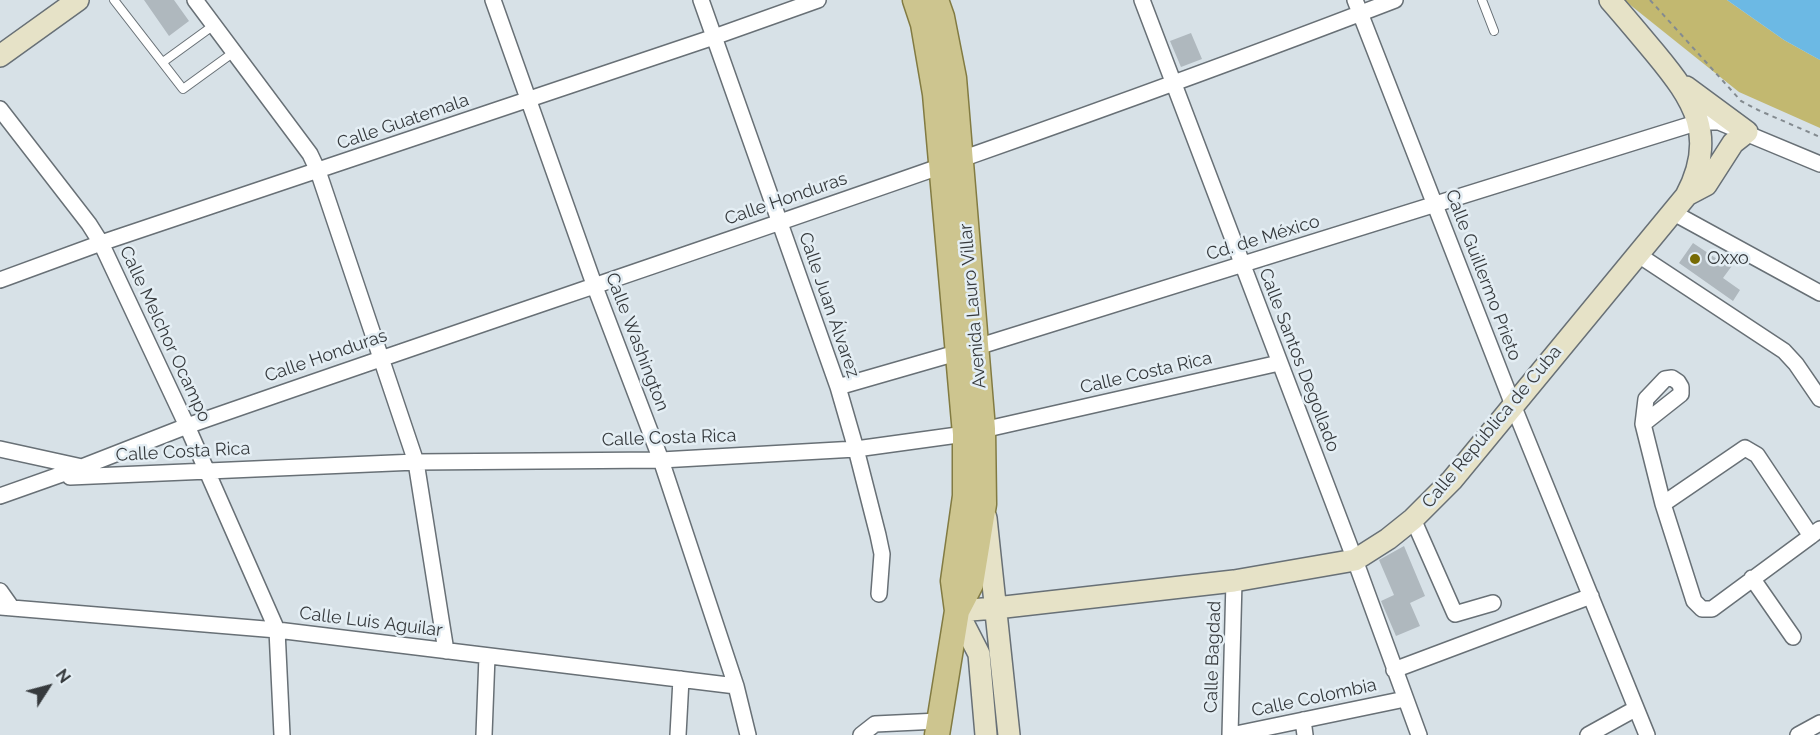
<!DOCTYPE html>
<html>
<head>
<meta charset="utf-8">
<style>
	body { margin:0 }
	#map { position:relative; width:1820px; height:735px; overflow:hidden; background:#d7e1e7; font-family:Raleway,sans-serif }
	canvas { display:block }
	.north { position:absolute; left:18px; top:657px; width:60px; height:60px; -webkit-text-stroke:4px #e4eef4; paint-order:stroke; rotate:54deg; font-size:16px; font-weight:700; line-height:24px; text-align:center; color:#363a3d }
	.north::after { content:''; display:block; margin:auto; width:21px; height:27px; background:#363a3d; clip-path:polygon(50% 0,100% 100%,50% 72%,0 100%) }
</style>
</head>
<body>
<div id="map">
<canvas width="1820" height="735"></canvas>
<div class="north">N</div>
</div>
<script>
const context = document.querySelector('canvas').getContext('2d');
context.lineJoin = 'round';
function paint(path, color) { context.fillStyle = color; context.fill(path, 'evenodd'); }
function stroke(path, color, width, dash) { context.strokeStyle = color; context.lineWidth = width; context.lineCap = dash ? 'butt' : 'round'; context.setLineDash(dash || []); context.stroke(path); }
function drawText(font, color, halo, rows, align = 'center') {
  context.font = font + ' Raleway,sans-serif'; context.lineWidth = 5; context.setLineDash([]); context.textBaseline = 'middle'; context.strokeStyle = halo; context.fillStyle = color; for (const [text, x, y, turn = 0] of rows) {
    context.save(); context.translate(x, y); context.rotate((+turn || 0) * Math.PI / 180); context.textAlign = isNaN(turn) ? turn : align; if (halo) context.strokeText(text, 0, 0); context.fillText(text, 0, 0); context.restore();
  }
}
paint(new Path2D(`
	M1624 0H1727L1784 40 1820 60V128L1739 92Z`), '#c2b870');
paint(new Path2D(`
	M1727 0H1820V60L1784 40Z`), '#6cb9e4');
paint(new Path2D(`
	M144 0H174L189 21 169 36Z
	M1191 33 1202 59 1181 67 1170 41Z
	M1693 243 1720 261 1723 255 1734 263 1723 278 1740 290 1733 301 1679 263Z
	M1404 546 1425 596 1410 603 1420 626 1396 636 1381 601 1394 595 1379 560Z`), '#afb8be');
const lane = new Path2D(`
	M114 0 183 89 234 52
	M1482 0 1494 31
	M163 62 214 25`);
const street = new Path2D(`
	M195 0 310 154 318 171 416 462 446 651
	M493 0 595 287 661 460 736 686 748 735
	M701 0 838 387 856 449 878 535 882 554 879 594
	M1142 0 1355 560 1419 735
	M1355 0 1513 405 1647 735
	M0 109 89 224 101 243 187 426 277 630 282 735
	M1672 212 1820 293
	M1637 254 1784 351 1796 364 1820 399
	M0 280 101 243 714 37 818 0
	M838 387 977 347 1699 122H1719L1820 164
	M1643 424 1681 394V387L1678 382 1672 378 1665 379 1646 399 1643 424 1663 504 1694 601 1702 609H1712L1811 536
	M0 449 82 467
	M70 477 416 462 661 460 856 449 965 434 1279 363
	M0 496 82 467 187 426C590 285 996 154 1395 0
	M1663 504 1745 448 1757 455 1811 536 1820 529
	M1413 519 1455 614 1493 603
	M1752 578 1793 637
	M0 591 12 608
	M0 607 277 630 736 686
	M1394 670 1591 596
	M1303 720 1305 735
	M484 735 487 656
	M678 735 681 679
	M861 735 875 724 939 721
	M1230 735 1234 581
	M1231 735 1405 699
	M1588 735 1635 709
	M1798 735 1820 723`);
const secondary = new Path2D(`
	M0 56 78 0
	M1686 87 1747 132 1733 143 1706 185 1687 195
	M986 518 1009 735
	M986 735 979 654 957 611 996 608 1234 581 1355 560 1388 539 1413 519 1452 480 1686 196C1718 136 1694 100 1655 53 1640 35 1625 17 1610 0`);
const primary = new Path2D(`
	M915 0 923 24 935 94 965 434V496L953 581 957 611 937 735
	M936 0 942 17 954 78 983 429 984 504 971 584 957 611`);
stroke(lane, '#687076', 10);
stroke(street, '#687076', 18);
stroke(secondary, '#687076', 24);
stroke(primary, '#827b42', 27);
stroke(new Path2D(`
	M1650 0 1741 101 1758 110 1820 137`), '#848b90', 2, [4.5, 4.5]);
stroke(lane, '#fff', 8);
stroke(street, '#fff', 15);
stroke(secondary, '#e6e2c7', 21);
stroke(primary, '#cdc58f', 24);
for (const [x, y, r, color] of [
	[1695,259,6,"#776b04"]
]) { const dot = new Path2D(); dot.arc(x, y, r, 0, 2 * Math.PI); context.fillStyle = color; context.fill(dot); stroke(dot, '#e4eef4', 2); }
drawText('18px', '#363a3d', '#e4eef4', [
	["Calle Guatemala",403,122,-19],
	["Calle Honduras",786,199,-19],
	["Cd. de México",1263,238,-17],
	["Calle Guillermo Prieto",1483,275,69],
	["Calle Juan Álvarez",829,305,71],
	["Avenida Lauro Villar",973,306,-95],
	["Calle Melchor Ocampo",165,334,65],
	["Calle Washington",637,342,69],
	["Calle Honduras",326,356,-19],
	["Calle Santos Degollado",1299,360,69],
	["Calle Costa Rica",1146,373,-13],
	["Calle República de Cuba",1492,427,-50],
	["Calle Costa Rica",669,438,-2],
	["Calle Costa Rica",183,452,-3],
	["Calle Luis Aguilar",371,622,7],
	["Calle Bagdad",1213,657,-88],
	["Calle Colombia",1314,698,-12]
]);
drawText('18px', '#363a3d', '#e4eef4', [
	["Oxxo",1707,259]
], 'left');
</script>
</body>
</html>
